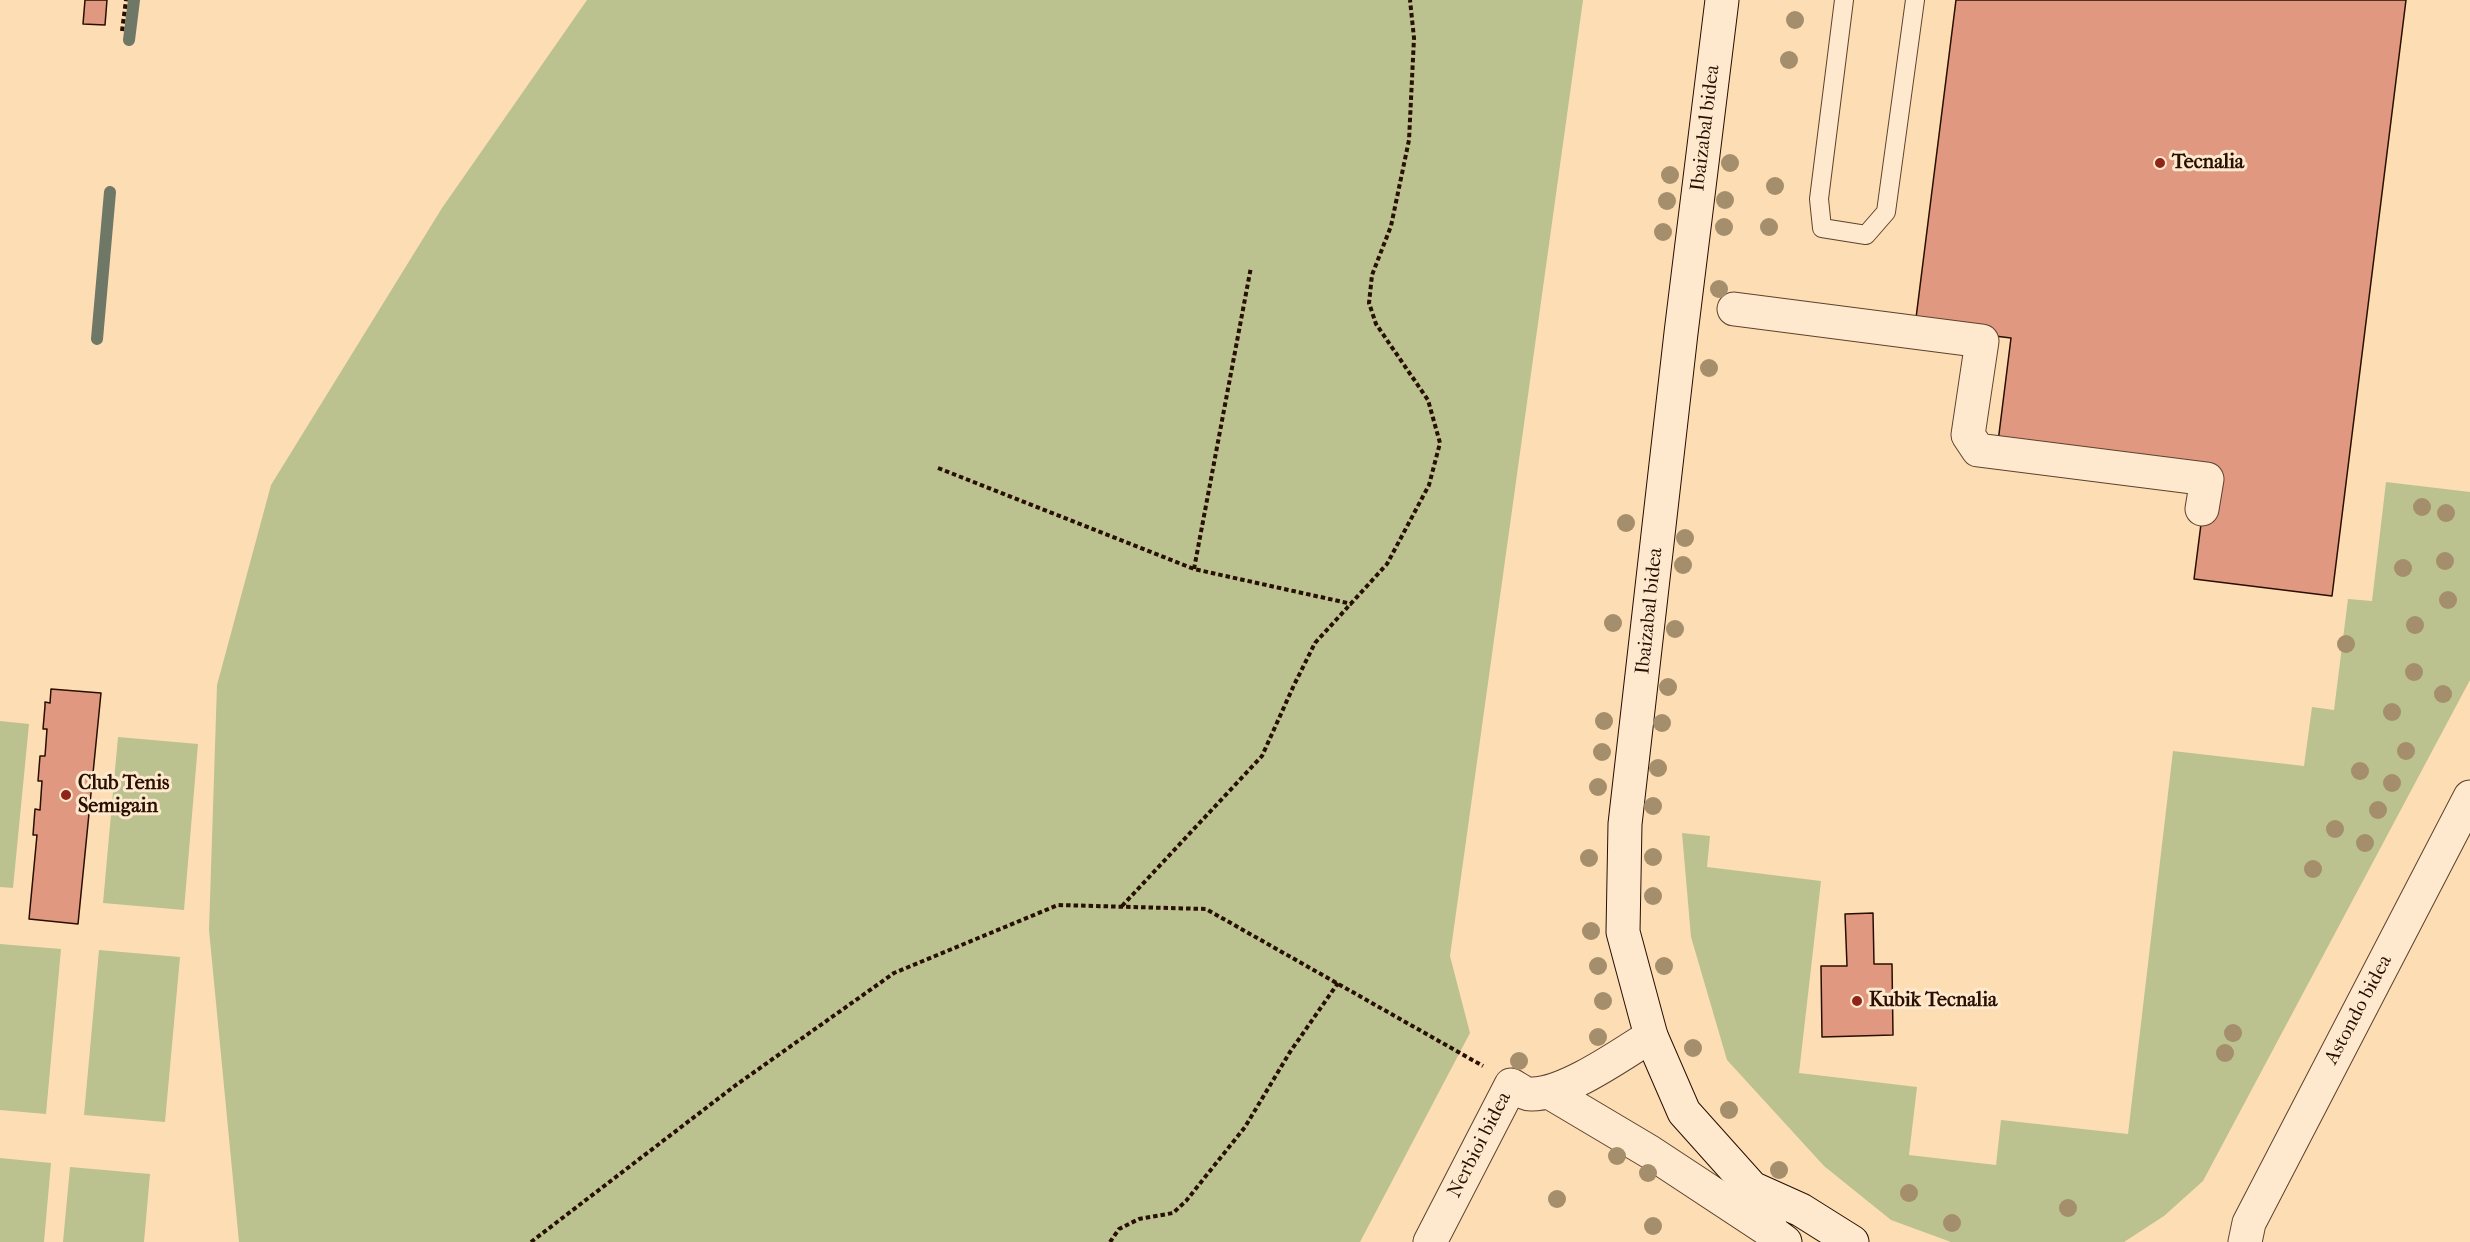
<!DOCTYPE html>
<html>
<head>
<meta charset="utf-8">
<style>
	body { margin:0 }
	canvas { display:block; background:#fdddb3 }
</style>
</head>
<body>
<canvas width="2470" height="1242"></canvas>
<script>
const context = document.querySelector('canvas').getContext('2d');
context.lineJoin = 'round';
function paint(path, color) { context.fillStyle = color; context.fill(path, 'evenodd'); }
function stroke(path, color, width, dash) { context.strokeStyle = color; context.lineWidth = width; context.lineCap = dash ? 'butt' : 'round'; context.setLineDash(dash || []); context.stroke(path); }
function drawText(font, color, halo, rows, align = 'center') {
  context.font = font + ' "IM FELL French Canon",serif'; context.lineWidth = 6; context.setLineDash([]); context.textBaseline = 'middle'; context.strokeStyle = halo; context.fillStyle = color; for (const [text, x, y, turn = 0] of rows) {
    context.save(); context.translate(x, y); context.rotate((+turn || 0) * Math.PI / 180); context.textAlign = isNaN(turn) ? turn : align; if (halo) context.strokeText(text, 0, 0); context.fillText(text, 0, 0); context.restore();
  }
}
paint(new Path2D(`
	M587 0H1583L1450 956 1470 1033 1360 1242H239L209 930 217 685 271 485 442 208Z
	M2386 482 2470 492V680L2203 1181 2164 1216 2124 1242H1951L1891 1220 1824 1166 1727 1060 1691 937 1682 833 1710 836 1707 867 1821 881 1799 1073 1917 1087 1909 1155 1996 1165 2001 1120 2128 1134 2173 751 2304 766 2312 707 2334 710 2348 599 2372 601Z
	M0 721 29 724 13 888 0 887Z
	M118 737 198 744 184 910 103 903Z
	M0 944 61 949 46 1114 0 1110Z
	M99 950 180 957 165 1122 84 1115Z
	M0 1158 51 1163 44 1242H0Z
	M70 1167 150 1174 144 1242H63Z`), '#bcc28f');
stroke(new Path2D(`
	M129 40 134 0
	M97 339 110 192`), '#6f7766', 12);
const building = new Path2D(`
	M85 0H107L105 25 83 24Z
	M1956 0H2406L2332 596 2194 579 2208 469 1998 442 2011 338 1915 326Z
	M51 689 101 693 78 924 29 919 37 835H33L35 809 40 810 42 781H38L40 756H45L47 729H43L45 706V702L50 703Z
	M1873 913 1874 964H1892L1893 1035 1822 1037 1821 966H1847L1845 914Z`);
paint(building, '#e09881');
stroke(building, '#280f00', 1.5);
const lane = new Path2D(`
	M1844 0 1819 199 1822 228 1866 235 1886 212 1915 0`);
const street = new Path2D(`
	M1734 309 1982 341 1968 435 1978 450 2207 479 2202 509
	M1549 1092 1650 1152 1773 1233
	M1430 1242 1511 1085C1517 1088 1525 1095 1532 1094 1566 1094 1622 1054 1651 1036
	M2245 1242 2249 1223 2470 797`);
const secondary = new Path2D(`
	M1722 0 1681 333 1625 824 1623 932 1651 1036 1684 1112 1752 1188 1773 1233 1785 1242
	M1752 1188 1801 1210 1852 1242`);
stroke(lane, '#5d422d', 20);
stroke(street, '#5d422d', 35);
stroke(secondary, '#280f00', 35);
stroke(new Path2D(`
	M122 31 126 0
	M938 468 1194 569 1352 604
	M1194 569 1251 267
	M1122 906 1262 756 1294 685 1315 643 1387 564 1429 485 1440 443 1428 400 1376 324 1369 303 1372 275 1391 226 1409 140 1414 38 1410 0
	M531 1242 736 1085 894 973 1058 905 1206 909 1483 1066
	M1110 1242 1119 1229 1139 1219 1173 1213 1186 1201 1245 1127 1290 1052 1338 983`), '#280f00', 4, [4.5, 3]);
stroke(lane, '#fee9ce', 18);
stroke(street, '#fee9ce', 33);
stroke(secondary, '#fee9ce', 33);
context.fillStyle = '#a48e6c';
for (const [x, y] of [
	[1795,20],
	[1789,60],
	[1730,163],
	[1670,175],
	[1775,186],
	[1725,200],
	[1667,201],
	[1724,227],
	[1769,227],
	[1663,232],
	[1719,289],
	[1709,368],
	[2422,507],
	[2446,513],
	[1626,523],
	[1685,538],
	[2445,561],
	[1683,565],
	[2403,568],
	[2448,600],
	[1613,623],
	[2415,625],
	[1675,629],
	[2346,644],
	[2414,672],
	[1668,687],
	[2443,694],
	[2392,712],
	[1604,721],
	[1662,723],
	[2406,751],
	[1602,752],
	[1658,768],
	[2360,771],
	[2392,783],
	[1598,787],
	[1653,806],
	[2378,810],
	[2335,829],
	[2365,843],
	[1653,857],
	[1589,858],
	[2313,869],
	[1653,896],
	[1591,931],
	[1598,966],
	[1664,966],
	[1603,1001],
	[2233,1033],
	[1598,1037],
	[1693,1048],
	[2225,1053],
	[1519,1061],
	[1729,1110],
	[1617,1156],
	[1779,1170],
	[1648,1173],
	[1909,1193],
	[1557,1199],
	[2068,1208],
	[1952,1223],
	[1653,1226]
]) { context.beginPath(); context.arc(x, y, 9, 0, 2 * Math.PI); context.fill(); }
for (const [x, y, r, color] of [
	[2160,163,6,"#8f2418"],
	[66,795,6,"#8f2418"],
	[1857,1001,6,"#8f2418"]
]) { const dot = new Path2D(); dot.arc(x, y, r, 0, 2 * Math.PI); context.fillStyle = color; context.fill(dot); stroke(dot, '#fee9ce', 2); }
drawText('20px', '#280f00', '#fee9ce', [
	["Ibaizabal bidea",1706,128,-83],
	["Ibaizabal bidea",1650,611,-84],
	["Astondo bidea",2359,1010,-62],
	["Nerbioi bidea",1480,1145,-63]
]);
drawText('bold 20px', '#280f00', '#fee9ce', [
	["Tecnalia",2172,163],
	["Club Tenis",78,784],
	["Semigain",78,807],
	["Kubik Tecnalia",1869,1001]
], 'left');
</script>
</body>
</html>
